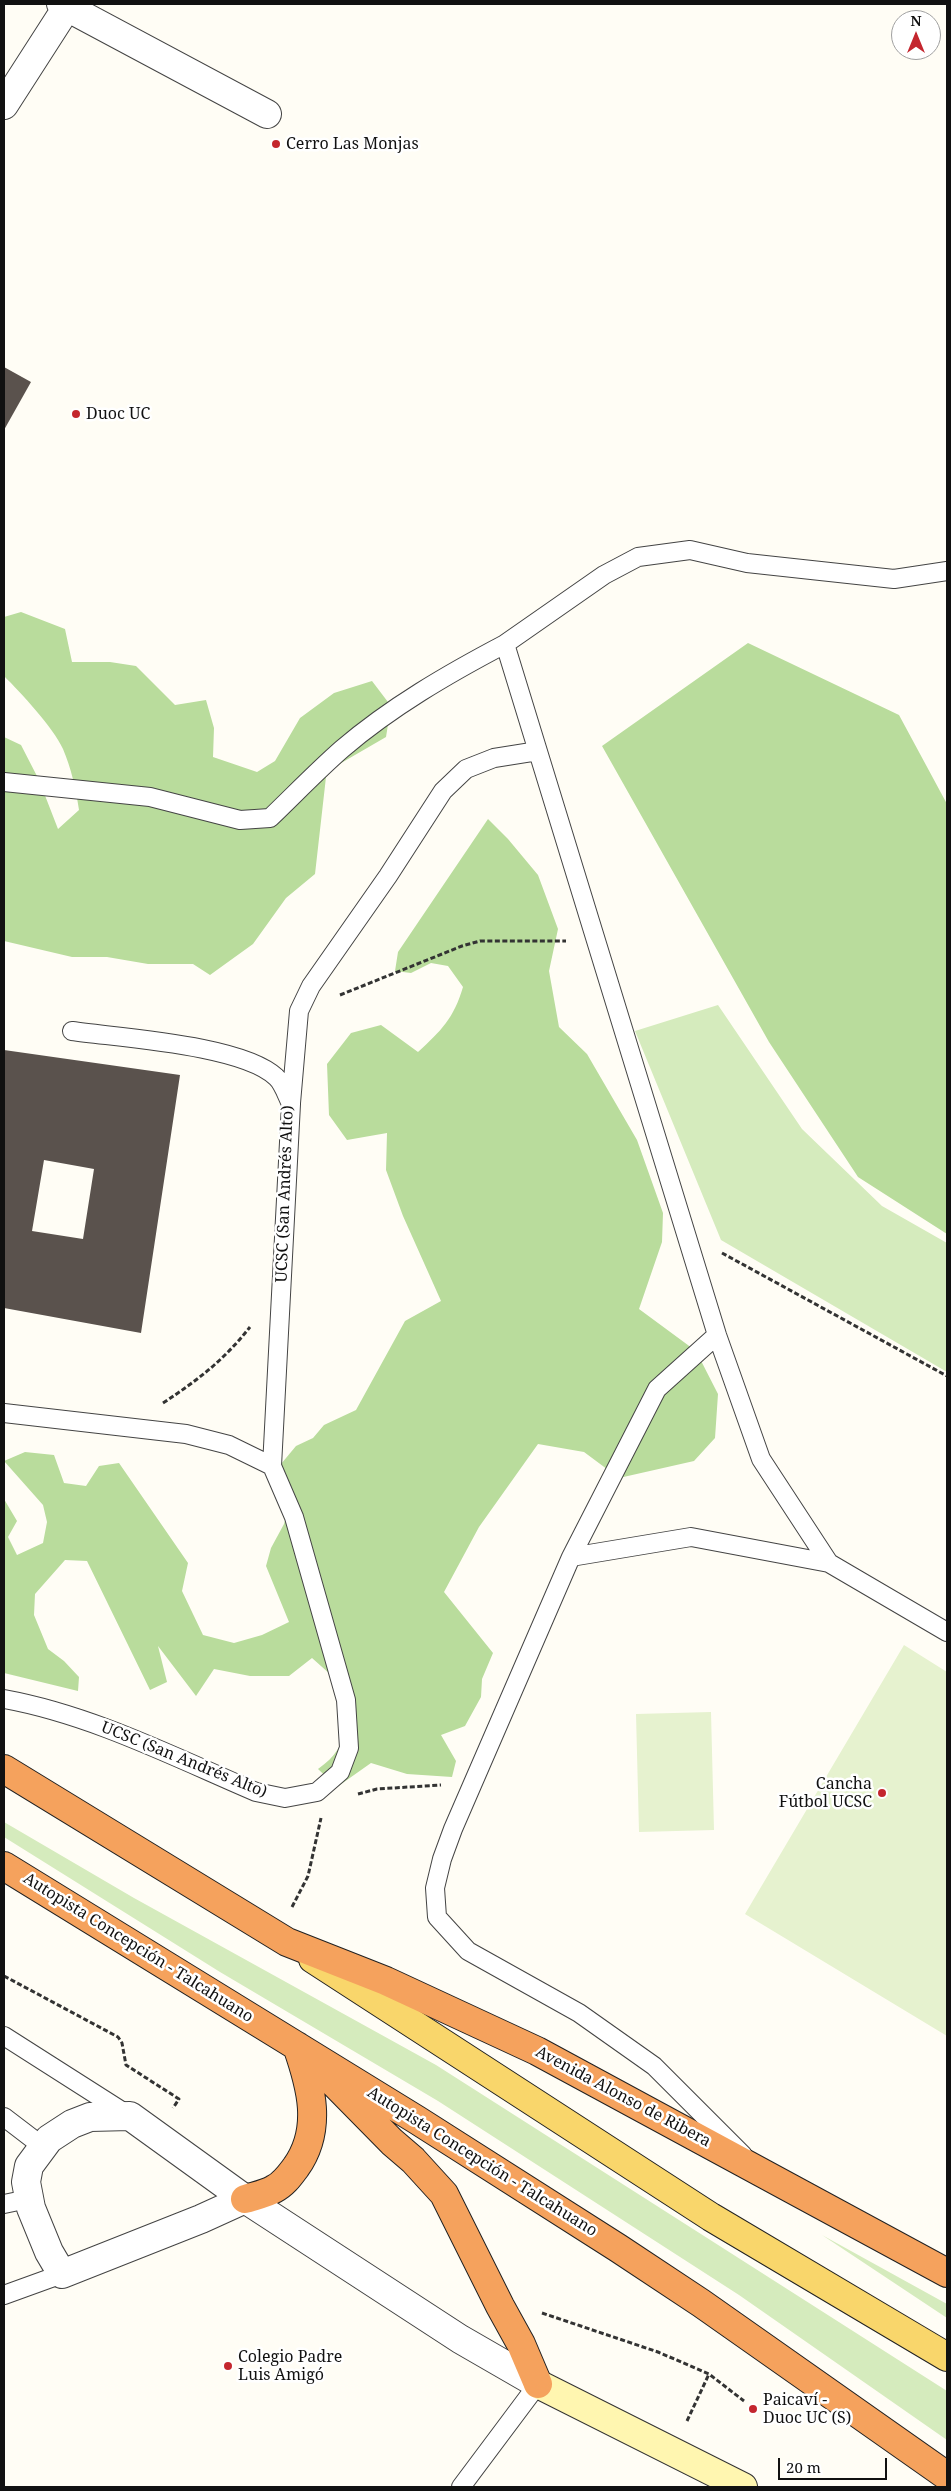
<!DOCTYPE html>
<html>
<head>
<meta charset="utf-8">
<style>
	body { margin:0 }
	#map { position:relative; width:951px; height:2491px; overflow:hidden; background:#fffdf5; font-family:"Noto Serif",serif }
	canvas { display:block }
	.frame { position:absolute; inset:0; border:5px solid #111; pointer-events:none }
	.north { position:absolute; left:891px; top:10px; width:50px; height:50px; box-sizing:border-box; background:#fff; border:1px solid #a0a0a0; border-radius:50%; rotate:0deg; font-size:14px; font-weight:700; line-height:20px; text-align:center; color:#111 }
	.north::after { content:''; display:block; margin:auto; width:18px; height:22px; background:#c4262e; clip-path:polygon(50% 0,100% 100%,50% 72%,0 100%) }
	.scale { position:absolute; left:778px; top:2458px; width:109px; height:22px; box-sizing:border-box; border:2px solid #111; border-top:0; padding-left:6px; font-size:15px; line-height:18px; white-space:nowrap; color:#111; -webkit-text-stroke:4px #fff; paint-order:stroke }
</style>
</head>
<body>
<div id="map">
<canvas width="951" height="2491"></canvas>
<div class="frame"></div>
<div class="north">N</div>
<div class="scale">20 m</div>
</div>
<script>
const context = document.querySelector('canvas').getContext('2d');
context.lineJoin = 'round';
function paint(path, color) { context.fillStyle = color; context.fill(path, 'evenodd'); }
function stroke(path, color, width, dash) { context.strokeStyle = color; context.lineWidth = width; context.lineCap = dash ? 'butt' : 'round'; context.setLineDash(dash || []); context.stroke(path); }
function drawText(font, color, halo, rows, align = 'center') {
  context.font = font + ' "Noto Serif",serif'; context.lineWidth = 5; context.setLineDash([]); context.textBaseline = 'middle'; context.strokeStyle = halo; context.fillStyle = color; for (const [text, x, y, turn = 0] of rows) {
    context.save(); context.translate(x, y); context.rotate((+turn || 0) * Math.PI / 180); context.textAlign = isNaN(turn) ? turn : align; if (halo) context.strokeText(text, 0, 0); context.fillText(text, 0, 0); context.restore();
  }
}
paint(new Path2D(`
	M718 1005 802 1129 882 1206 947 1243V1372L721 1240 635 1031Z
	M4 1822 134 1898 436 2065 947 2391V2440L739 2295 438 2101 220 1972 4 1837Z
	M822 2235 947 2304V2318Z`), '#d5ebbd');
paint(new Path2D(`
	M21 612 65 629 72 662H110L136 666 175 705 206 700 214 728 213 757 257 772 275 761 300 718 334 693 372 681 391 706 386 737 336 766 326 777 315 874 286 898 253 944 210 975 193 964H148L107 957H72L4 941V737L21 745 39 780 58 829 79 810C76 789 71 768 63 749 53 727 21 693 4 676V617Z
	M748 643 899 715 947 804V1234L858 1177 769 1042 602 746Z
	M488 819 508 839 538 875 558 929 549 971 559 1027 587 1054 637 1140 663 1213 662 1242 639 1309 696 1351 718 1394 715 1438 694 1461 619 1478 584 1452 538 1444 479 1527 444 1592 493 1653 482 1679 481 1697 465 1726 441 1735 456 1761 452 1777 407 1774 371 1763 337 1787 318 1769C354 1744 344 1721 340 1683L312 1658 289 1676H250L214 1669 196 1696 158 1646 167 1682 150 1690 87 1561 65 1560 35 1594 34 1615 48 1649 64 1661 79 1677 78 1691 4 1673V1499L17 1521 8 1537 17 1555 43 1543 47 1522 43 1505 4 1461 25 1452 54 1455 64 1483 86 1486 99 1466 119 1463 188 1563 182 1591 203 1635 234 1643 262 1635 289 1622 266 1566 271 1548 284 1524 292 1491 281 1464 296 1446 313 1438 324 1425 356 1410 405 1321 441 1301 403 1216 386 1170 387 1133 347 1140 329 1115 327 1064 351 1033 381 1025 418 1052C441 1031 454 1018 463 987L448 966 431 963 411 973 395 971 398 952Z`), '#b9dc9c');
paint(new Path2D(`
	M904 1645 947 1672V2036L745 1914Z
	M711 1712 714 1830 639 1832 636 1714Z`), '#e6f2cf');
paint(new Path2D(`
	M4 367 31 382 4 430Z
	M4 1050 180 1075 141 1333 4 1308ZM44 1160 94 1169 83 1239 32 1231Z`), '#5a524d');
const lane = new Path2D(`
	M947 571 894 579 747 563 690 550 638 557 604 575 505 644 717 1335 761 1459 829 1563 947 1632
	M4 782 150 797 240 820 270 818C294 795 317 771 342 749 391 707 448 674 505 644
	M291 1103 299 1011 311 986 388 876 443 791 466 769 494 758 538 751
	M4 1413 186 1434 229 1445 272 1466
	M571 1557 657 1389 717 1335
	M4 1699C92 1715 174 1757 256 1792L285 1798 317 1792 340 1772 349 1748 346 1700 294 1517 272 1466 291 1104C287 1096 283 1083 276 1077 242 1045 121 1038 72 1031
	M4 2036 128 2115
	M4 2117 42 2146
	M743 2155 654 2066 579 2013 468 1951 437 1917 435 1888 442 1859 453 1829 571 1557 691 1537 829 1563
	M4 2204 28 2199
	M4 2295 62 2274
	M461 2487 538 2384`);
const street = new Path2D(`
	M61 4 267 114
	M4 105 67 7
	M245 2199 201 2219 62 2274 49 2252 31 2208 26 2182 29 2166 49 2139 72 2124 90 2117 130 2116 245 2199 460 2339 538 2384`);
const secondary = new Path2D(`
	M538 2384 743 2487`);
const primary = new Path2D(`
	M313 1959 711 2217 947 2357`);
const highway = new Path2D(`
	M4 1769 287 1942 386 1981 537 2051 947 2273
	M4 1866 417 2120 618 2248 701 2303 947 2476
	M328 2077 392 2142 413 2160 444 2194 500 2306 521 2344 538 2384
	M245 2199C254 2196 266 2194 274 2189 284 2184 290 2175 296 2167 323 2129 311 2086 297 2046`);
stroke(lane, '#444', 20);
stroke(street, '#444', 30);
stroke(secondary, '#333', 30);
stroke(primary, '#222', 30);
stroke(highway, '#222', 30);
stroke(new Path2D(`
	M340 995 462 946 480 941H566
	M722 1253 947 1376
	M163 1403C198 1380 224 1360 250 1327
	M358 1794 377 1789 441 1785
	M292 1907 308 1876 321 1818
	M4 1976 118 2037 122 2043 126 2065 179 2099 173 2108
	M542 2313 658 2352 709 2374 744 2401
	M687 2421 709 2374`), '#333', 3, [5, 2.5]);
stroke(lane, '#fff', 18);
stroke(street, '#fff', 28);
stroke(secondary, '#fff6b0', 28);
stroke(primary, '#f9d66b', 28);
stroke(highway, '#f5a25d', 28);
for (const [x, y, r, color] of [
	[276,144,5,"#c4262e"],
	[76,414,5,"#c4262e"],
	[882,1793,5,"#c4262e"],
	[228,2366,5,"#c4262e"],
	[753,2409,5,"#c4262e"]
]) { const dot = new Path2D(); dot.arc(x, y, r, 0, 2 * Math.PI); context.fillStyle = color; context.fill(dot); stroke(dot, '#fff', 2); }
drawText('16px', '#111', '#fff', [
	["Cerro Las Monjas",286,144],
	["Duoc UC",86,414],
	["Cancha",872,1784,"right"],
	["Fútbol UCSC",872,1802,"right"],
	["Colegio Padre",238,2357],
	["Luis Amigó",238,2375],
	["Paicaví -",763,2400],
	["Duoc UC (S)",763,2418]
], 'left');
drawText('16px', '#111', '#fff', [
	["UCSC (San Andrés Alto)",285,1194,-88],
	["UCSC (San Andrés Alto)",184,1760,22],
	["Autopista Concepción - Talcahuano",138,1948,32],
	["Avenida Alonso de Ribera",623,2097,28],
	["Autopista Concepción - Talcahuano",482,2162,32]
]);
</script>
</body>
</html>
